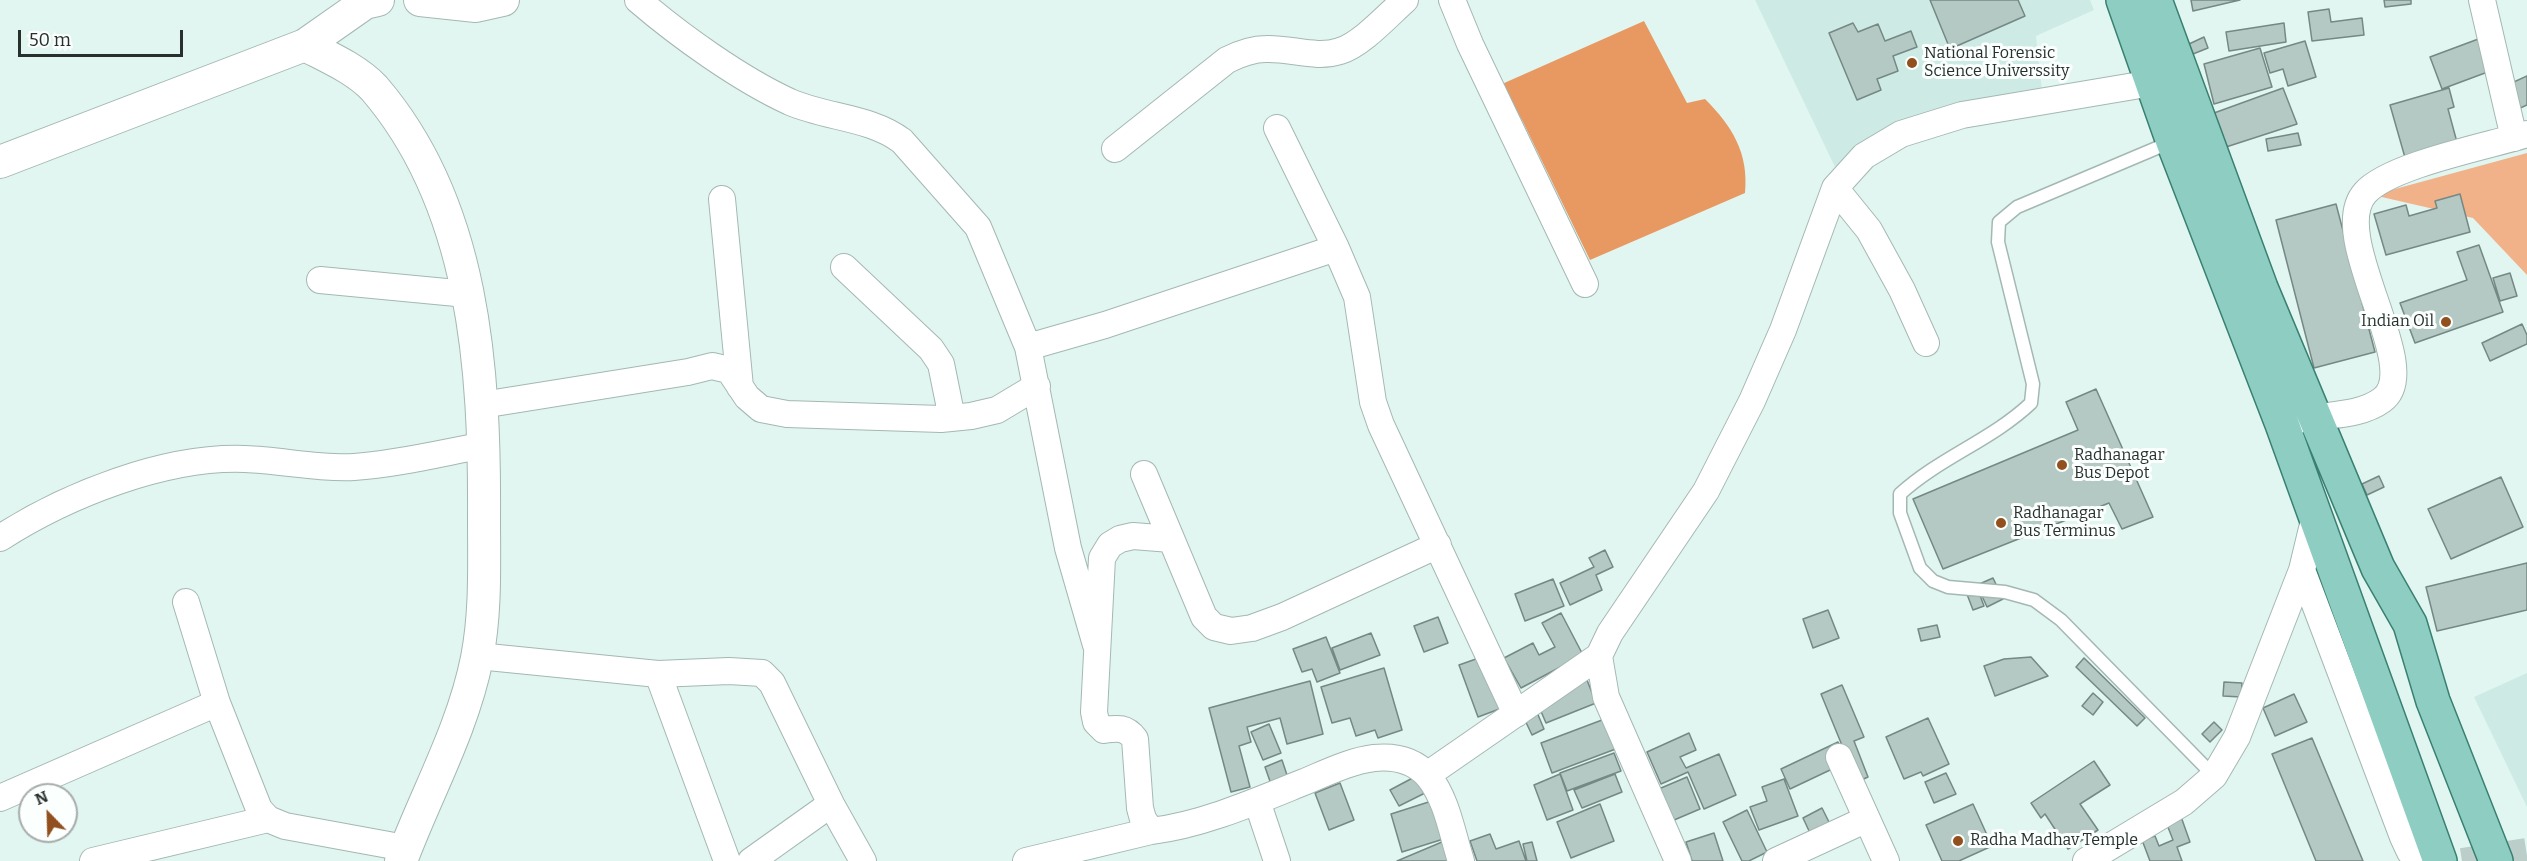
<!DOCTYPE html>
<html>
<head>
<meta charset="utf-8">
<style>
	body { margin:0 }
	#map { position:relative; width:2527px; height:861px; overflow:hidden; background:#e1f6f1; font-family:Bitter,serif }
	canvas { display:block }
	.north { position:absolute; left:18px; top:783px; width:60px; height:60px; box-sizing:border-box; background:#fbfffe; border:2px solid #a7acab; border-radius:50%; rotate:337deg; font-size:16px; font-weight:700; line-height:24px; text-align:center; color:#28302e }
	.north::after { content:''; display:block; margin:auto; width:21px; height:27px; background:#91501d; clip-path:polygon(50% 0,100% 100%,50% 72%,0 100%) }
	.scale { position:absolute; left:18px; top:30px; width:165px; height:27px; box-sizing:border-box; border:3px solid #28302e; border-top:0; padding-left:8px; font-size:18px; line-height:21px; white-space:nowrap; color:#28302e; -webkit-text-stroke:4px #fbfffe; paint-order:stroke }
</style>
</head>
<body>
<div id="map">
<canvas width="2527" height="861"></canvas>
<div class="north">N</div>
<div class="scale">50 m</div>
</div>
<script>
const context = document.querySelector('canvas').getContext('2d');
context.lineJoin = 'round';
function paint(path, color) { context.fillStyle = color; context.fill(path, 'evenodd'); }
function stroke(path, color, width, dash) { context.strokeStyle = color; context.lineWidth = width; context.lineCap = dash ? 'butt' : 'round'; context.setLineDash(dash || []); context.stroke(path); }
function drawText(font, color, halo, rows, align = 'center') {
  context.font = font + ' Bitter,serif'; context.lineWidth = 6; context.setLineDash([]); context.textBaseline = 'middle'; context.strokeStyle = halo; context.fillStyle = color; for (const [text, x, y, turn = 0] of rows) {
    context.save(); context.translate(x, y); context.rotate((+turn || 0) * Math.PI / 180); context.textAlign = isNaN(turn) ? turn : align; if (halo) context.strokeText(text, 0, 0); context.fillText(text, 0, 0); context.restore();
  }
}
paint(new Path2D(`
	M1755 0H2090L2094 10 2036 36 2042 91 1875 138 1835 167Z
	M2527 673V807L2474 697Z`), '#cdebe4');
paint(new Path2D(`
	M2527 153V275L2473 218 2373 195Z`), '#f1b289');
paint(new Path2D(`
	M1644 21 1687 103 1705 99C1732 126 1749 153 1745 193L1590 260 1523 122 1502 84Z`), '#e89861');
const building = new Path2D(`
	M1930 0H2018L2025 16 1950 49Z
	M2191 0H2240L2193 11Z
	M2384 0H2411V4L2385 7Z
	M2329 9 2331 22 2362 18 2364 35 2312 41 2308 12Z
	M1853 23 1858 32 1878 24 1885 41 1911 31 1917 47 1893 56 1898 71 1877 79 1881 90 1857 100 1829 33Z
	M2284 23 2286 42 2229 51 2226 32Z
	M2204 37 2208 48 2193 54 2189 44Z
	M2481 38 2493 70 2442 89 2430 57Z
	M2305 41 2316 77 2288 86 2283 69 2270 73 2264 53Z
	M2260 48 2272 87 2214 104 2204 64Z
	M2527 76V105L2514 111 2503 87Z
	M2283 88 2297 124 2223 148 2214 113Z
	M2449 88 2454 107 2448 109 2458 146 2406 161 2390 105Z
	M2298 133 2301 145 2268 151 2266 139Z
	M2460 194 2470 232 2386 255 2374 214 2406 205 2409 216 2437 208 2435 201Z
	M2336 204 2375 352 2314 368 2276 220Z
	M2479 245 2503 312 2415 343 2400 303 2467 280 2457 252Z
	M2510 273 2517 296 2500 301 2493 278Z
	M2522 324 2527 335V344L2490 361 2482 343Z
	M2096 389 2153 517 2122 529 2109 503 1943 569 1913 499 2078 430 2066 402Z
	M2379 476 2384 487 2367 495 2362 484Z
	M2501 477 2523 527 2451 559 2428 509Z
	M1605 550 1613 567 1596 575 1602 590 1570 605 1560 583 1594 567 1589 558Z
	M2527 563V610L2437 631 2426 587Z
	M1993 578 2003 599 1987 607 1977 585Z
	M1553 579 1564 606 1525 621 1515 594Z
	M1976 585 1984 606 1973 610 1965 589Z
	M1828 610 1839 638 1813 648 1803 619Z
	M1561 613 1583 655 1521 688 1504 658 1533 643 1539 655 1555 647 1542 623Z
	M1438 617 1448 643 1424 652 1414 626Z
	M1937 625 1940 637 1921 641 1918 629Z
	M1371 633 1380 655 1340 670 1332 648Z
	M1326 637 1340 673 1317 682 1312 669 1302 672 1293 649Z
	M1490 654 1510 705 1478 717 1459 665Z
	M2031 657 2048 676 1995 696 1984 666 2004 659Z
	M2084 658 2145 718 2137 726 2076 667Z
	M1384 668 1402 730 1378 738 1375 730 1356 736 1350 718 1332 723 1321 687Z
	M1585 675 1596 703 1546 723 1534 695Z
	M1310 681 1323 734 1287 744 1280 718 1247 727 1251 742 1239 746 1250 787 1231 792 1209 708Z
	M2224 682 2242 683 2241 697 2223 696Z
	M1842 685 1864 737 1854 741 1868 777 1857 782 1821 694Z
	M2093 693 2103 702 2093 715 2082 706Z
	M2294 694 2307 722 2275 736 2263 708Z
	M1536 710 1544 729 1532 735 1523 716Z
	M1610 717 1621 747 1552 773 1541 743Z
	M1928 718 1949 764 1923 776 1921 772 1904 779 1886 737Z
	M2214 722 2222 730 2210 742 2202 734Z
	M1269 724 1281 753 1263 760 1251 732Z
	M1689 733 1696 750 1680 757 1686 768 1719 754 1736 795 1704 809 1688 772 1661 784 1647 752Z
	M2312 738 2363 861H2316L2272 754Z
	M1838 742 1847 762 1790 789 1781 769Z
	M1614 753 1621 771 1567 791 1560 773Z
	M1282 760 1289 781 1272 787 1265 767Z
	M2094 761 2110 785 2080 804 2098 830 2068 849 2045 814 2041 818 2031 803Z
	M1422 773 1431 790 1399 806 1390 790Z
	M1946 773 1956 794 1934 803 1925 782Z
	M1560 774 1573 810 1547 820 1534 785Z
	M1615 774 1622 792 1582 808 1574 790Z
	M1687 777 1700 809 1667 823 1654 791Z
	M1784 779 1798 816 1759 830 1750 807 1767 801 1762 787Z
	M1340 783 1354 820 1329 830 1315 793Z
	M1438 799 1450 837 1402 852 1391 814Z
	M1600 804 1614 841 1571 858 1557 822Z
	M1973 804 1992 846 1959 861H1942L1926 825Z
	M1822 808 1830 824 1810 833 1803 818Z
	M1747 810 1767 852 1749 861H1742L1723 822Z
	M2179 811 2190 842 2177 847 2182 861H2150L2142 840 2155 836 2159 846 2173 840 2164 817Z
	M1714 833 1723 861H1692L1686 842Z
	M1490 834 1496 849 1519 841 1526 861H1477L1470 841Z
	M1449 839 1458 861H1397Z
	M1532 842 1537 861H1527L1523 844Z`);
paint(building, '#b4c9c3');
stroke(building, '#758884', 1.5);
stroke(new Path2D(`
	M2462 861 2527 851`), '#bcceca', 26, [26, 13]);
const service = new Path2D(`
	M2171 142 2017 207 1999 222 1998 242 2033 384 2031 403C1992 440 1939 458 1900 494V513L1920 568 1933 581 1948 587 2005 592 2034 600 2061 620 2214 776`);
const minor = new Path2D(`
	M638 0C680 36 740 79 790 102 827 118 870 117 902 141L978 227 1028 347 1068 548 1096 645
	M1452 0 1470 44 1585 284
	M2482 0 2514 138
	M1277 128 1336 248 1357 297 1373 402 1381 425 1516 714
	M1115 149 1227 60C1239 54 1252 49 1266 49 1291 48 1316 59 1340 51 1361 45 1388 15 1405 0
	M1835 188 1869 230 1902 290 1926 343
	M722 199 740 387
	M844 267 931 349 941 364 952 418
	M320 280 467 294
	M1028 347 1105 325 1336 248
	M482 405 688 372 712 366 729 370 747 397 761 409 787 414 941 419 971 416 997 410 1037 386
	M2298 420C2325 414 2359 417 2382 400 2426 369 2326 237 2365 193 2389 165 2489 146 2527 134
	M1144 474 1204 617 1214 627 1231 631 1252 628 1282 617 1438 545
	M0 538C67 495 165 456 245 459 281 460 317 469 354 467 398 464 441 453 485 445
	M1171 539 1133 536 1120 539 1110 545 1102 558 1094 712 1096 722 1104 730C1118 728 1126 727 1135 739L1140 808 1143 819 1151 831C1202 825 1257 801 1304 782 1326 773 1350 761 1374 758 1394 756 1414 760 1428 776 1447 799 1452 833 1461 861
	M2302 570 2403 837 2410 852 2419 861
	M186 602 217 703 259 809 268 819 285 826 405 848
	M478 656 658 674 729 671 762 673 772 683 831 804 863 861
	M658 674 727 861
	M1839 757 1886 861
	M1427 775 1599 656
	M0 798 217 703
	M1257 801 1277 861
	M93 861 268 819
	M751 861 831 804
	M1026 861 1151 831
	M1678 861 1606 697 1599 656 1610 633 1706 491 1752 401 1783 330 1835 188 1864 156 1901 134 1962 115 2152 83
	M1776 861 1867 819
	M2086 861 2184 802 2214 776 2237 737 2302 570 2315 516`);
const tertiary = new Path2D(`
	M420 0 476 6 503 0
	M305 45C328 57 356 69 374 88 475 205 485 370 484 518 484 564 486 612 477 658 463 729 426 794 401 861
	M0 162 305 45 365 3 378 0`);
const primary = new Path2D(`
	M2123 0 2173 142 2282 424 2440 861
	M2155 0 2261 288 2378 568 2410 624 2433 701 2496 861`);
stroke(service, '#a4b8b3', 15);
stroke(minor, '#a4b8b3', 28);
stroke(tertiary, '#a4b8b3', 34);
stroke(primary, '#3a8072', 36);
stroke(service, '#fff', 12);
stroke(minor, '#fff', 26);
stroke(tertiary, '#fff', 32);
stroke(primary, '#8ecdc1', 33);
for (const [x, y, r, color] of [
	[1912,63,6,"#91501d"],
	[2446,322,6,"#91501d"],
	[2062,465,6,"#91501d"],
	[2001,523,6,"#91501d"],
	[1958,841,6,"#91501d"]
]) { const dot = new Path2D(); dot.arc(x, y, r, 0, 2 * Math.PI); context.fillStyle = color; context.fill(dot); stroke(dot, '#fbfffe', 2); }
drawText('16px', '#28302e', '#fbfffe', [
	["National Forensic",1924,54],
	["Science Universsity",1924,72],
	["Indian Oil",2434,322,"right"],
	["Radhanagar",2074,456],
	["Bus Depot",2074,474],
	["Radhanagar",2013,514],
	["Bus Terminus",2013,532],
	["Radha Madhav Temple",1970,841]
], 'left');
</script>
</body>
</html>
